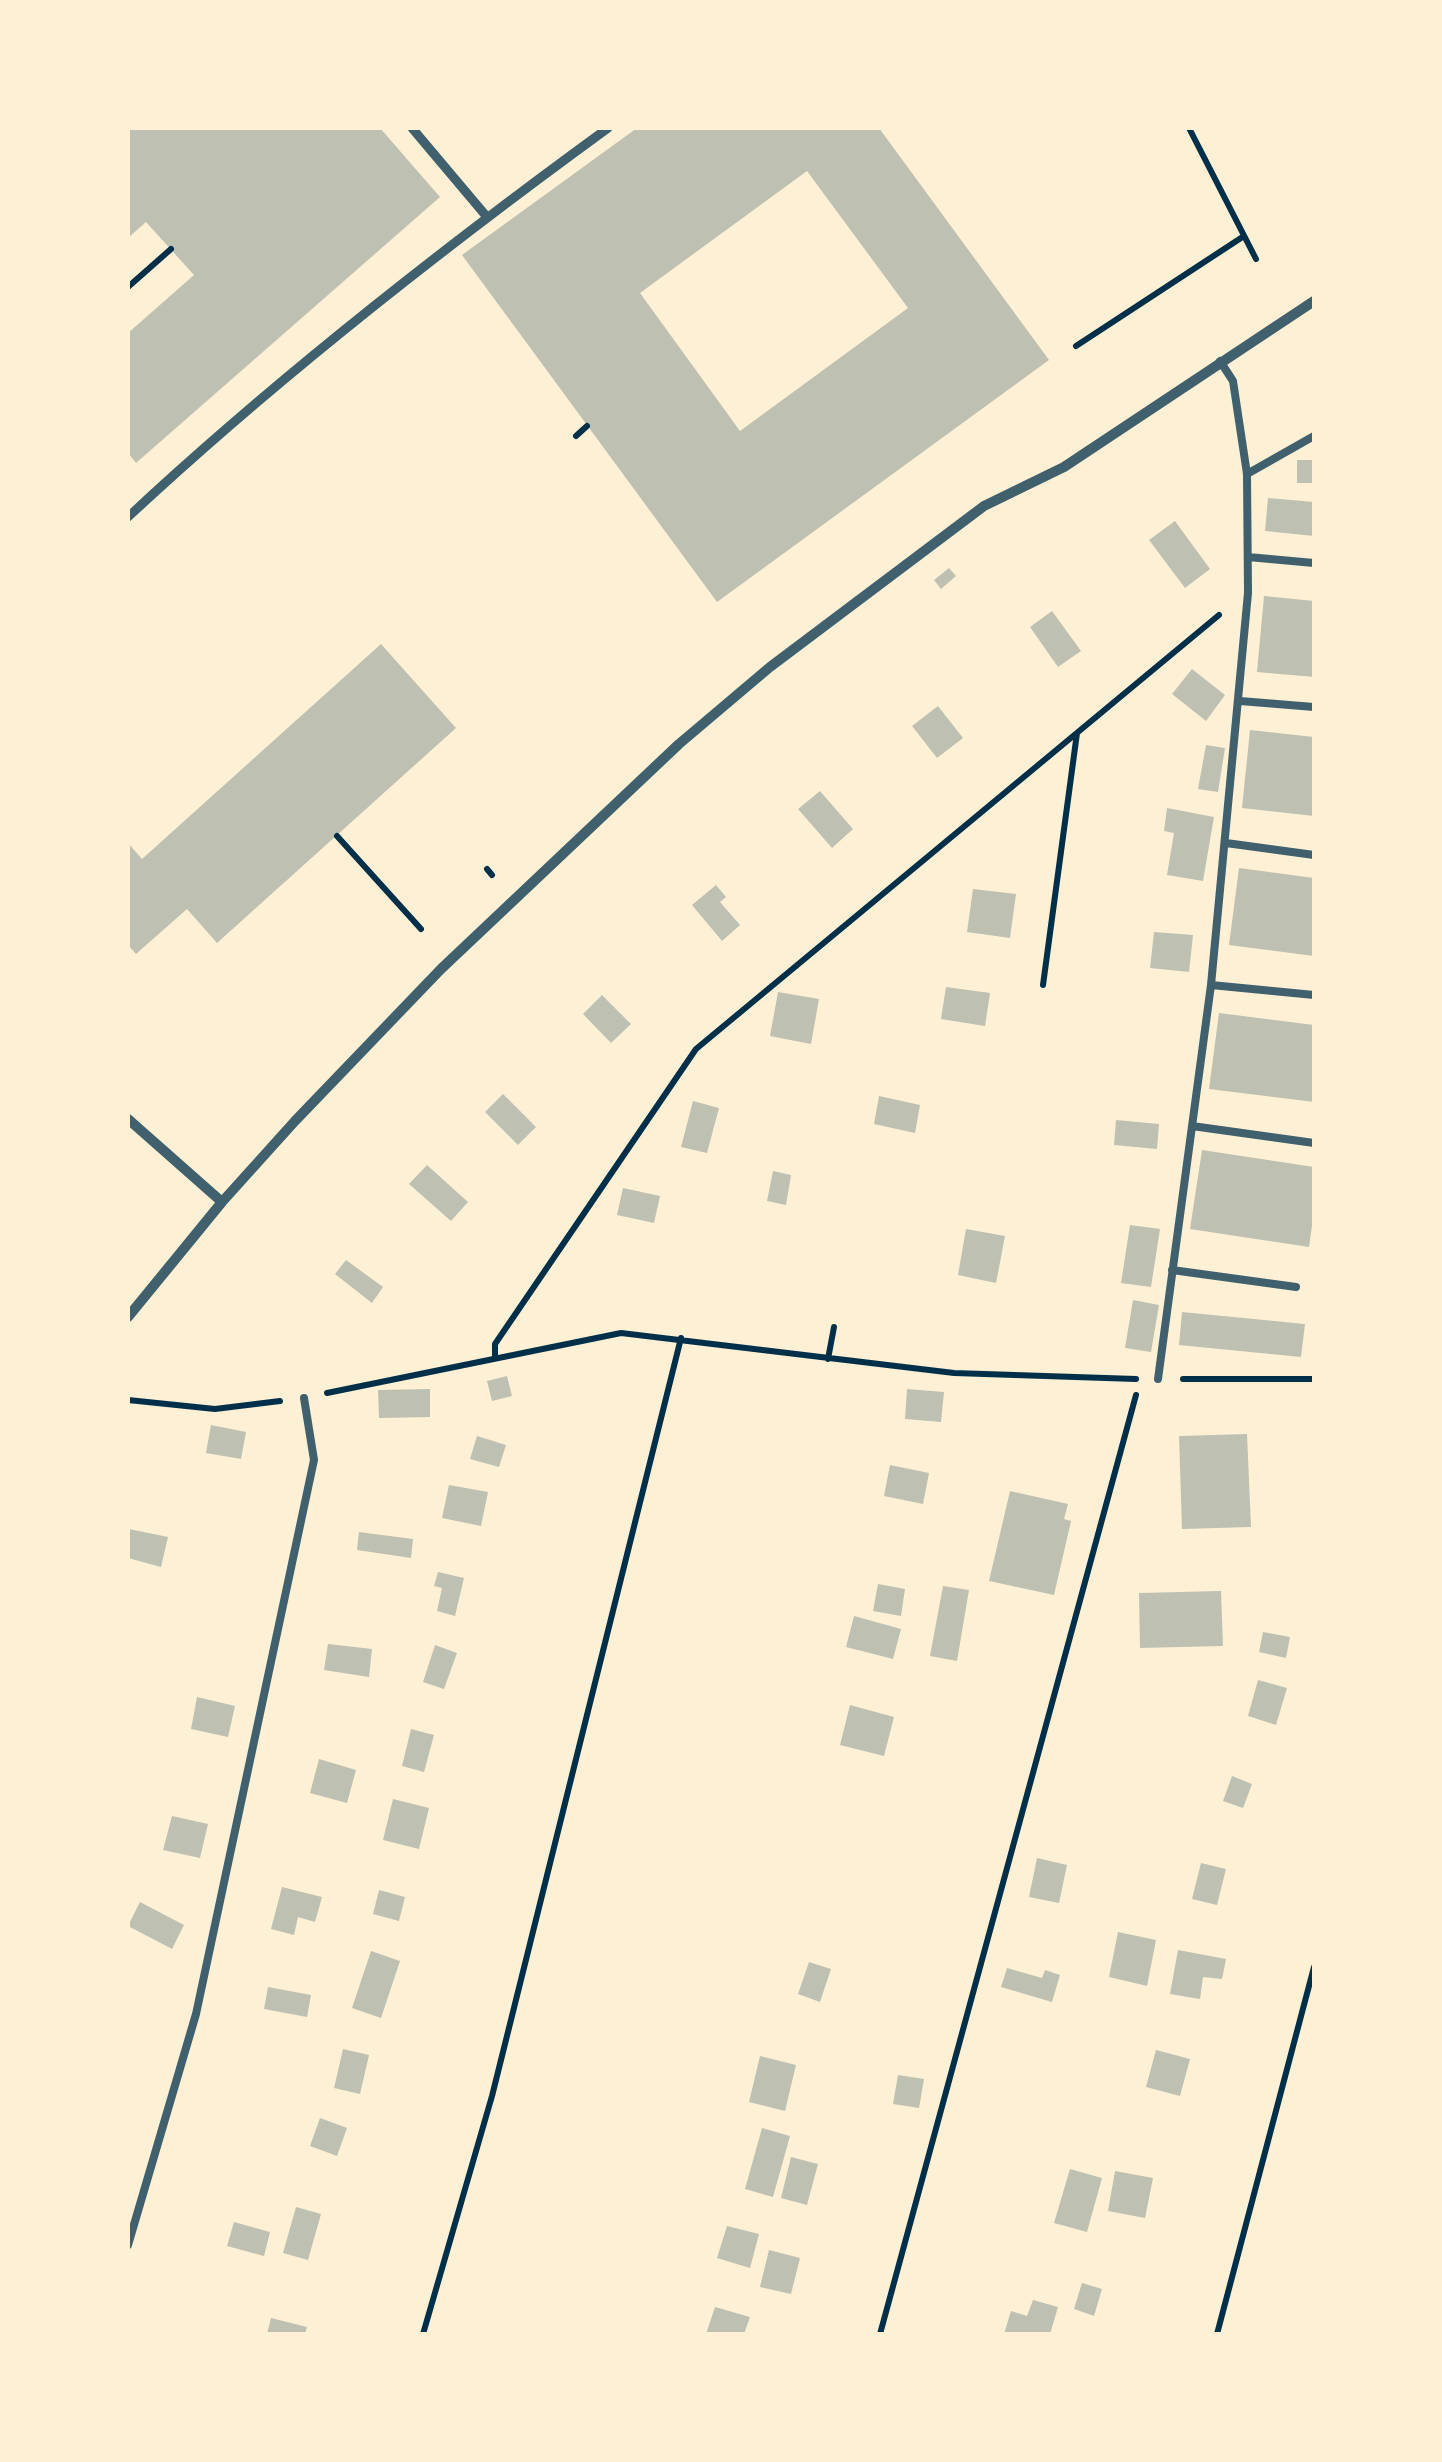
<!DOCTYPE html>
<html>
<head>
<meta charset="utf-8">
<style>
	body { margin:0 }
	#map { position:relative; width:1442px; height:2462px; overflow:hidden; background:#fdf0d5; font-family:"Alegreya Sans",sans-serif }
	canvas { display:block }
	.frame { position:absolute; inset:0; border:130px solid #fdf0d5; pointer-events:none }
</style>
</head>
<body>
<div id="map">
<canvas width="1442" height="2462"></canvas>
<div class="frame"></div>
</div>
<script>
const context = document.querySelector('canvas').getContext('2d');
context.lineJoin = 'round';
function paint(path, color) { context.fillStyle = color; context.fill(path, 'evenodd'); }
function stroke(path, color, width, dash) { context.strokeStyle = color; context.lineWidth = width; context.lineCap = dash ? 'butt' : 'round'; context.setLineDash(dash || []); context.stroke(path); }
paint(new Path2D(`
	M128 128H380L440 197 136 463 128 453V333L194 275 146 222 128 238Z
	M637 128H879L1049 360 717 602 462 255ZM807 171 908 308 740 431 640 293Z
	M1297 460H1314V483H1297Z
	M1268 498 1314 502V536L1265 531Z
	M1175 521 1210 569 1185 588 1149 540Z
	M949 568 956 576 941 589 934 580Z
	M1264 596 1314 601V677L1257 672Z
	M1052 611 1081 651 1058 667 1030 627Z
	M381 644 456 728 217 943 187 909 136 954 128 945V843L142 859Z
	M1192 669 1225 695 1206 721 1172 694Z
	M938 706 963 738 937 758 912 726Z
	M1250 730 1314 737V816L1242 808Z
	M1206 745 1225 748 1218 792 1198 789Z
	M820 791 853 829 832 848 798 809Z
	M1167 808 1214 817 1203 881 1167 875 1174 833 1164 831Z
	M1239 868 1314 878V956L1229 945Z
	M716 885 726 897 720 902 740 925 722 941 692 905Z
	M973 889 1016 894 1010 938 967 932Z
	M1154 932 1193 935 1189 972 1150 968Z
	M946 987 990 993 985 1026 941 1019Z
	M778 992 819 999 811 1044 770 1036Z
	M602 995 631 1024 611 1043 583 1014Z
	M1219 1013 1314 1025V1102L1209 1089Z
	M503 1094 536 1127 518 1145 485 1112Z
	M879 1096 920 1105 915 1133 874 1124Z
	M693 1101 719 1108 707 1153 681 1147Z
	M1116 1120 1159 1124 1157 1149 1114 1145Z
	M1202 1150 1314 1167V1212L1309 1247 1190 1229Z
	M427 1165 468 1202 451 1221 409 1184Z
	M773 1171 791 1175 786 1205 767 1201Z
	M623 1188 660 1196 654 1223 617 1215Z
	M1130 1225 1160 1229 1151 1287 1121 1283Z
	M966 1229 1005 1236 996 1283 958 1275Z
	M346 1260 383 1287 372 1303 335 1274Z
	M1133 1300 1159 1305 1151 1352 1125 1348Z
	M1182 1312 1305 1324 1301 1357 1179 1345Z
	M507 1376 512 1396 492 1401 487 1381Z
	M430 1389V1417L379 1418 378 1390Z
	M907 1389 944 1392 941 1422 905 1419Z
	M211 1425 246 1432 241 1459 206 1453Z
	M1247 1434 1251 1527 1182 1529 1179 1436Z
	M477 1436 506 1445 499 1467 470 1459Z
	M890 1465 929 1473 923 1504 884 1496Z
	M449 1485 488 1492 481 1526 442 1518Z
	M1010 1491 1068 1504 1064 1519 1071 1521 1054 1595 989 1581Z
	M129 1529 168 1537 161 1567 128 1558Z
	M359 1532 413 1539 411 1558 357 1550Z
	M438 1572 464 1578 455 1616 437 1611 442 1588 434 1586Z
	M878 1584 905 1589 901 1616 873 1611Z
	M943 1586 969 1590 957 1661 930 1656Z
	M1221 1591 1223 1646 1140 1648 1139 1593Z
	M854 1616 901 1629 893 1659 846 1647Z
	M1263 1632 1290 1637 1286 1658 1259 1652Z
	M328 1644 372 1649 369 1677 324 1670Z
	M435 1645 457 1653 444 1689 423 1682Z
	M1258 1680 1287 1688 1276 1725 1248 1716Z
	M197 1697 235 1706 228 1737 191 1729Z
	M850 1705 894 1717 884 1756 840 1745Z
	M411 1729 434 1735 424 1772 402 1766Z
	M319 1759 356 1770 347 1803 310 1793Z
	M1232 1776 1252 1784 1243 1808 1223 1801Z
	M393 1799 429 1808 419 1849 383 1840Z
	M172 1816 208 1824 200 1858 163 1850Z
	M1037 1858 1067 1865 1059 1903 1029 1897Z
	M1201 1863 1226 1869 1217 1905 1192 1899Z
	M282 1887 322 1897 315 1922 298 1917 294 1935 271 1929Z
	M379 1890 405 1897 399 1921 373 1914Z
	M140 1902 184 1925 172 1949 128 1926Z
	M1118 1932 1156 1940 1147 1986 1109 1977Z
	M1178 1950 1226 1959 1222 1979 1203 1977 1200 1999 1170 1994Z
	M371 1951 400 1961 381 2018 352 2008Z
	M809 1962 831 1969 820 2002 798 1994Z
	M1007 1968 1042 1978 1045 1970 1060 1975 1052 2002 1001 1987Z
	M268 1987 311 1995 307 2017 264 2009Z
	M343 2049 369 2055 360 2094 334 2088Z
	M1156 2050 1190 2059 1180 2096 1146 2087Z
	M760 2056 796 2065 785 2111 749 2102Z
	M898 2075 924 2079 919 2108 893 2104Z
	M320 2118 347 2128 337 2156 310 2146Z
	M762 2128 790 2136 773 2197 745 2189Z
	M791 2157 818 2164 807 2205 781 2198Z
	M1070 2169 1102 2178 1087 2232 1054 2223Z
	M1115 2171 1153 2178 1145 2218 1108 2211Z
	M296 2207 321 2214 308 2260 283 2253Z
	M234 2222 270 2232 264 2256 227 2246Z
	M727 2226 759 2234 750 2268 717 2258Z
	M769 2250 800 2258 791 2294 760 2287Z
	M1082 2283 1102 2289 1094 2316 1074 2309Z
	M1033 2300 1058 2307 1050 2334H1004L1011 2311 1027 2316Z
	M715 2307 750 2317 744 2334H706Z
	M271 2318 307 2327 305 2334H267Z`), '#bec0b2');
stroke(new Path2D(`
	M1189 128 1256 259
	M128 287 171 249
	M1076 346 1244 236
	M576 436 587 426
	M337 836 421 929
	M487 869 492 875
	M1043 985 1077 733
	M495 1356V1344L696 1049 1219 615
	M828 1359 834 1327
	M1183 1379H1314
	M327 1393 621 1333 954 1373 1136 1379
	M128 1400 215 1409 280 1401
	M423 2334 492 2096 681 1338
	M880 2334 1136 1395
	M1217 2334 1314 1967`), '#003049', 6);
stroke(new Path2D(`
	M1247 474 1314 436
	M1248 557 1314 563
	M1240 701 1314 707
	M1226 843 1314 855
	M1211 985 1314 995
	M1192 1126 1314 1143
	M1172 1270 1296 1287
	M1158 1379 1211 985 1248 593 1247 474 1233 381 1220 361
	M128 2245 196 2014 314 1460 304 1398`), '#3f606c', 8);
stroke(new Path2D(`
	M412 128 487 217
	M128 517C278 377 442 249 608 128`), '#3f606c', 9);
stroke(new Path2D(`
	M128 1119 222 1202
	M128 1317 222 1202 295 1121 441 969 679 744 770 667 984 506 1064 467 1314 301`), '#3f606c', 10);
</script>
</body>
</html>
